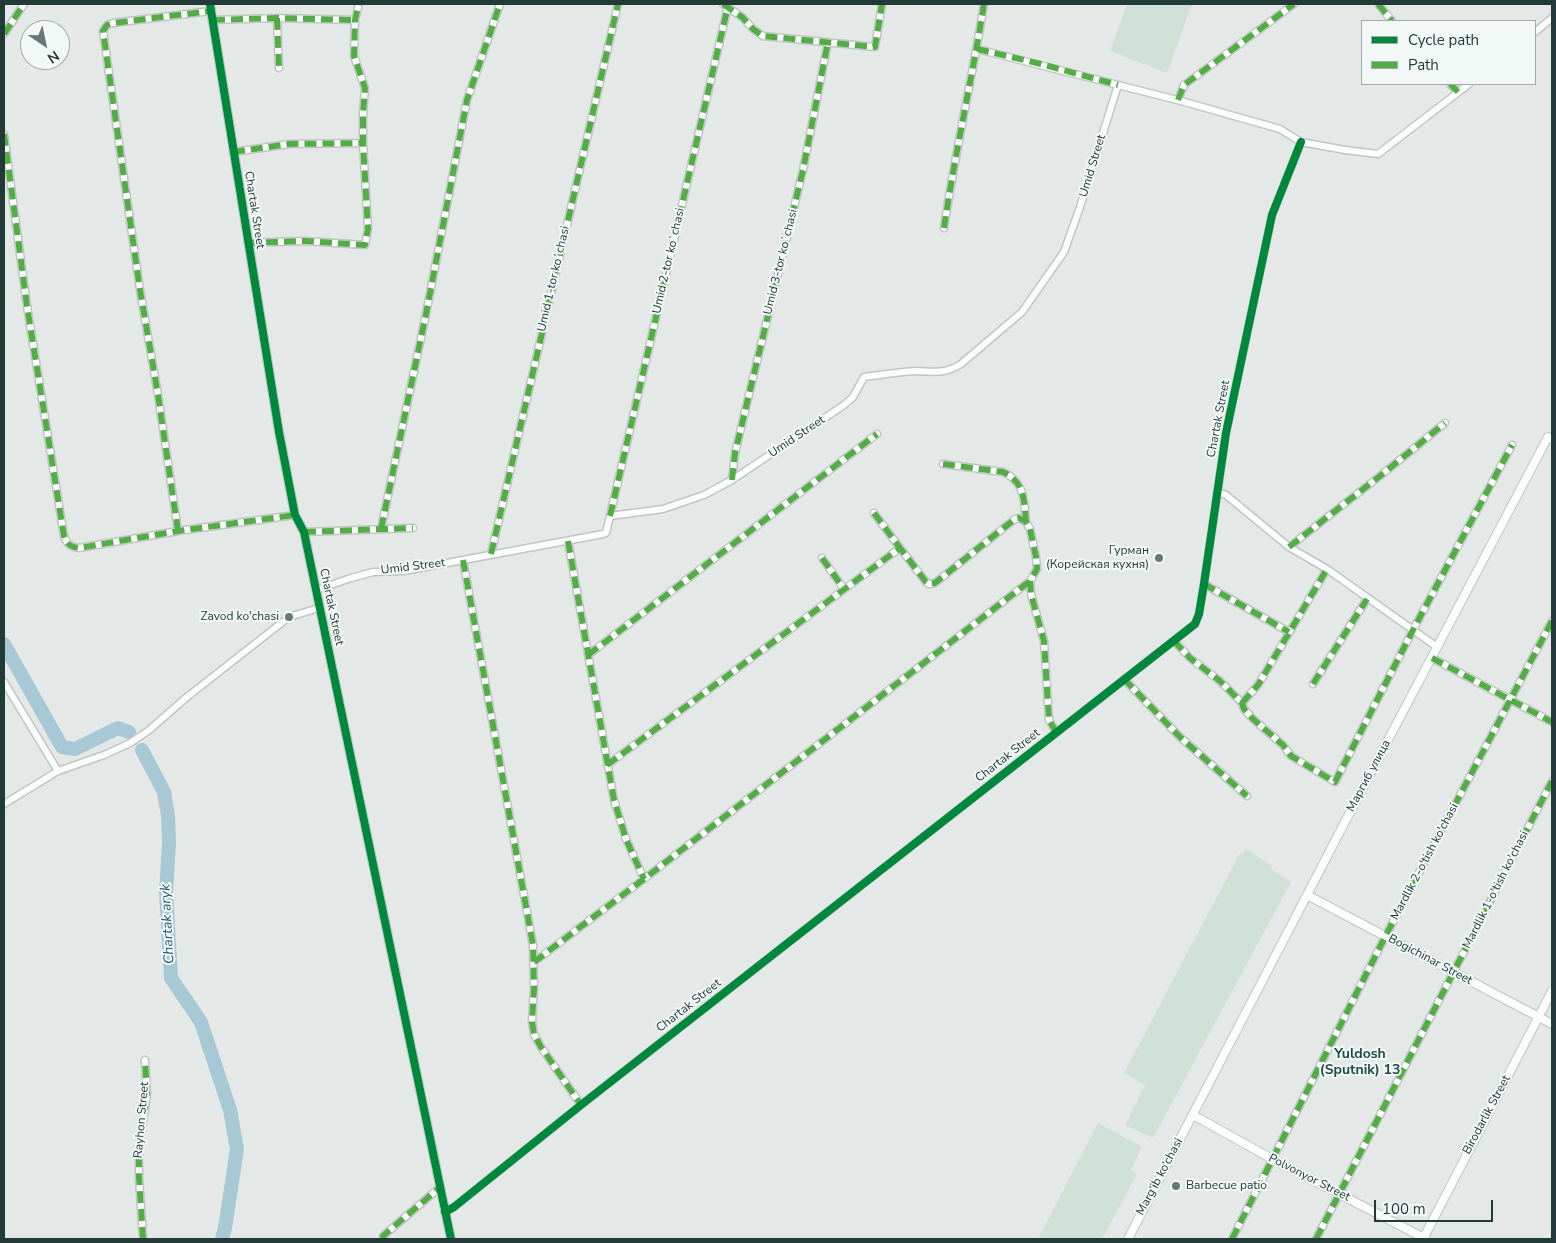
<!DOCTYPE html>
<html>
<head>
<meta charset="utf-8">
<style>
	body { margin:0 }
	#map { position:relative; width:1556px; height:1243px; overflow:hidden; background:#e4e9e8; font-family:"Nunito Sans",sans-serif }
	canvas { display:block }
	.frame { position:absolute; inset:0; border:5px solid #233b38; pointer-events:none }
	.legend { position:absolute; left:1361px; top:20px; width:175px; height:65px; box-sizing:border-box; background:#f2f8f6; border:1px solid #9facaa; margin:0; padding:6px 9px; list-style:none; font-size:15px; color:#233b38 }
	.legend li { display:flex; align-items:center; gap:10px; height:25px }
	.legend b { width:25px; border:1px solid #9facaa }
	.north { position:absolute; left:20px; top:20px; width:50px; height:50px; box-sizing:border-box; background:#f2f8f6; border:1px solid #9facaa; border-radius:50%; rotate:146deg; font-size:14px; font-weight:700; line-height:20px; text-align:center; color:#233b38 }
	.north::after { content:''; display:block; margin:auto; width:18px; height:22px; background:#677876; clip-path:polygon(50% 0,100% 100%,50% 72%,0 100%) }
	.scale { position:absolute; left:1374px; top:1200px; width:119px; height:22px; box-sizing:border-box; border:2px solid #233b38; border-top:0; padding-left:6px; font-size:15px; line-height:18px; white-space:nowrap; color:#233b38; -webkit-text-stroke:4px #f2f8f6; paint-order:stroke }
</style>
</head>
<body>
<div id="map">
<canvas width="1556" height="1243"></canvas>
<div class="frame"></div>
<ul class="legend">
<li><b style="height:6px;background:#00873e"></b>Cycle path</li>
<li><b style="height:6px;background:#53ac46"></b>Path</li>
</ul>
<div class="north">N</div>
<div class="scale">100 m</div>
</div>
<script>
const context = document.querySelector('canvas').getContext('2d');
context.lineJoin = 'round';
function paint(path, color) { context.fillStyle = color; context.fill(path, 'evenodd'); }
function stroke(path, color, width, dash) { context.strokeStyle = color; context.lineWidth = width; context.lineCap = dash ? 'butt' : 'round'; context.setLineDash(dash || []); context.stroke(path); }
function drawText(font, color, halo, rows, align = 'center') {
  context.font = font + ' "Nunito Sans",sans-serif'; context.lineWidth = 4; context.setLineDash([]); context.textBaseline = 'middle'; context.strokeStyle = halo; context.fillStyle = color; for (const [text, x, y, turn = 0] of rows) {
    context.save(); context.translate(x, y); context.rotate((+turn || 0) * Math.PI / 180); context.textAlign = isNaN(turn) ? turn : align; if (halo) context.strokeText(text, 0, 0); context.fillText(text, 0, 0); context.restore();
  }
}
paint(new Path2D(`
	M1127 4H1192L1167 73 1110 51Z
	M1246 849 1272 866 1271 869 1291 882 1153 1138 1125 1125 1145 1085 1124 1073 1240 853 1243 854Z
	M1098 1123 1142 1147 1131 1170 1137 1174 1102 1239H1038Z`), '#cfe1d7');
stroke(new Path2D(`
	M4 644 62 747 75 749 118 728 129 732
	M142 750 164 792 168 816 169 843 166 892 171 978 201 1022 230 1110 237 1149 225 1228 222 1239`), '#a8c8d5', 14);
const minor = new Path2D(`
	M723 4 742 17 753 29 763 36 875 47 882 4
	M1378 4 1392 21
	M277 18 279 68
	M213 20 277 18 355 20
	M1535 32 1552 18
	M4 34 24 4
	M977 49 1181 101 1280 129 1301 142 1345 150 1378 154 1469 84
	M1450 84 1458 92
	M1178 100 1184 85 1294 4
	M4 134 27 306 64 536C67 544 70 547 79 548L178 531 295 515
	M233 152 289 144 363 143
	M944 228C955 153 972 79 984 4
	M248 243 305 241 365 245 368 229 363 143V114L365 88 354 56 355 20 359 4
	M943 464 1003 472C1025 482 1024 500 1026 522
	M732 480 735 453 803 170 828 42
	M1217 492 1226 495 1289 547 1327 569 1437 647
	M874 513 900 548
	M610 516 728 6
	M381 529 426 314 467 100 500 4
	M178 531 158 395 140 290 103 31 107 25 113 23 211 11
	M304 532 413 528
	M568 541 614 800 626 839 644 879
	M1289 547 1380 476 1445 423
	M491 554 618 4
	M822 558 844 589
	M463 560 533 945 534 989 532 1022 534 1034 541 1047 581 1105
	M1204 584 1289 632
	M316 590 351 578 373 572 404 571 603 534 606 533 610 516 663 509 704 495 732 480 844 405 853 397 864 377C881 375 898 372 915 371 935 371 943 375 961 364L1022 312 1064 252 1080 207 1118 85
	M1174 641 1190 658 1220 681 1242 703 1244 709 1253 719 1283 745 1291 756 1335 782 1413 630 1512 445
	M588 655 877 434
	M1432 658 1552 722
	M1124 679 1180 737 1247 796
	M4 682 58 771
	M1313 684 1367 599
	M1242 703 1258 685 1327 569
	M607 765 900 548 926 582 929 584 935 583 1015 519 1019 518 1026 522 1030 529 1036 557 1037 569 1030 581 1031 594 1044 641 1049 720 1056 732
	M4 804 58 771 104 755 130 743 148 731 187 697 289 617 319 608
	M534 962 644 879 1030 581
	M445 1212 454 1207 581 1105 1195 624 1199 614 1204 584 1226 433 1272 215 1301 142
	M143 1239 139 1177V1148L147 1094 145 1060
	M384 1239 383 1236 439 1188
	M1232 1239 1385 937 1552 621
	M1316 1239 1552 781`);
const tertiary = new Path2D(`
	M210 4 279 432 295 515 304 532 451 1239
	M1307 895 1552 1024
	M1193 1115 1274 1160 1426 1239
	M1128 1239 1359 795 1548 437 1552 439
	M1423 1239 1552 991`);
stroke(minor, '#c1c6c5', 9);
stroke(tertiary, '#c1c6c5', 10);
stroke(minor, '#fbfcfc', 6);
stroke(tertiary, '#fbfcfc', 8);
stroke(new Path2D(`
	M723 4 742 17 753 29 763 36 875 47 882 4
	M1378 4 1392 21
	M277 18 279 68
	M213 20 277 18 355 20
	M4 34 24 4
	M977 49 1041 64 1118 85
	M1450 84 1458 92
	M1178 100 1184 85 1294 4
	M4 134 27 306 64 536C67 544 70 547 79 548L178 531 295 515
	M233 152 289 144 363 143
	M944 228C955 153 972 79 984 4
	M248 243 305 241 365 245 368 229 363 143V114L365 88 354 56 355 20 359 4
	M943 464 1003 472C1025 482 1024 500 1026 522
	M732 480 735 453 803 170 828 42
	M874 513 900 548
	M610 516 728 6
	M381 529 426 314 467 100 500 4
	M178 531 158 395 140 290 103 31 107 25 113 23 211 11
	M304 532 413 528
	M568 541 614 800 626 839 644 879
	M1289 547 1380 476 1445 423
	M491 554 618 4
	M822 558 844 589
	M463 560 533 945 534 989 532 1022 534 1034 541 1047 581 1105
	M1204 584 1289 632
	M1174 641 1190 658 1220 681 1242 703 1244 709 1253 719 1283 745 1291 756 1335 782 1413 630 1512 445
	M588 655 877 434
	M1432 658 1552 722
	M1124 679 1180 737 1247 796
	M1313 684 1367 599
	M1242 703 1258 685 1327 569
	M607 765 900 548 926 582 929 584 935 583 1015 519 1019 518 1026 522 1030 529 1036 557 1037 569 1030 581 1031 594 1044 641 1049 720 1056 732
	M534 962 644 879 1030 581
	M143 1239 139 1177V1148L147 1094 145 1060
	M384 1239 383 1236 439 1188
	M1232 1239 1385 937 1552 621
	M1316 1239 1552 781`), '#53ac46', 6, [12, 6]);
stroke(new Path2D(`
	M210 4 279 432 295 515 304 532 451 1239
	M445 1212 454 1207 581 1105 1195 624 1199 614 1204 584 1226 433 1272 215 1301 142`), '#00873e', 8);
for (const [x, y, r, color] of [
	[1159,558,5,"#677876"],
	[289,617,5,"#677876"],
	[1176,1186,5,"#677876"]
]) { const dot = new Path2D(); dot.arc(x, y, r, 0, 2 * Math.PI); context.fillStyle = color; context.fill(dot); stroke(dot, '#f2f8f6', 2); }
drawText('12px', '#233b38', '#f2f8f6', [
	["Umid Street",1093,166,-73],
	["Chartak Street",254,210,81],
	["Umid 2-tor koʻchasi",669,261,-77],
	["Umid 3-tor koʻchasi",781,262,-76],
	["Umid 1-tor koʻchasi",554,279,-77],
	["Chartak Street",1219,419,-79],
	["Umid Street",797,437,-34],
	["Umid Street",413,567,-7],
	["Chartak Street",331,607,78],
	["Chartak Street",1008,756,-38],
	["Маргиб улица",1369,776,-62],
	["Mardlik 2-o'tish ko'chasi",1425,862,-62],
	["Mardlik 1-o'tish ko'chasi",1496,890,-63],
	["Bogichinar Street",1430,960,28],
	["Chartak Street",689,1006,-38],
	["Birodarlik Street",1487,1115,-62],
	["Rayhon Street",142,1120,-85],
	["Marg‘ib ko‘chasi",1160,1177,-62],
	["Polvonyor Street",1309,1178,27]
]);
drawText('12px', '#233b38', '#f2f8f6', [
	["Гурман",1149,551],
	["(Корейская кухня)",1149,565],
	["Zavod ko'chasi",279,617],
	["Barbecue patio",1186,1186,"left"]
], 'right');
drawText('italic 14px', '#225973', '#f2f8f6', [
	["Chartak aryk",168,924,-93]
]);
drawText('bold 14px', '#214c48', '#f2f8f6', [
	["Yuldosh",1360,1055],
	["(Sputnik) 13",1360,1071]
]);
</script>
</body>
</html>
